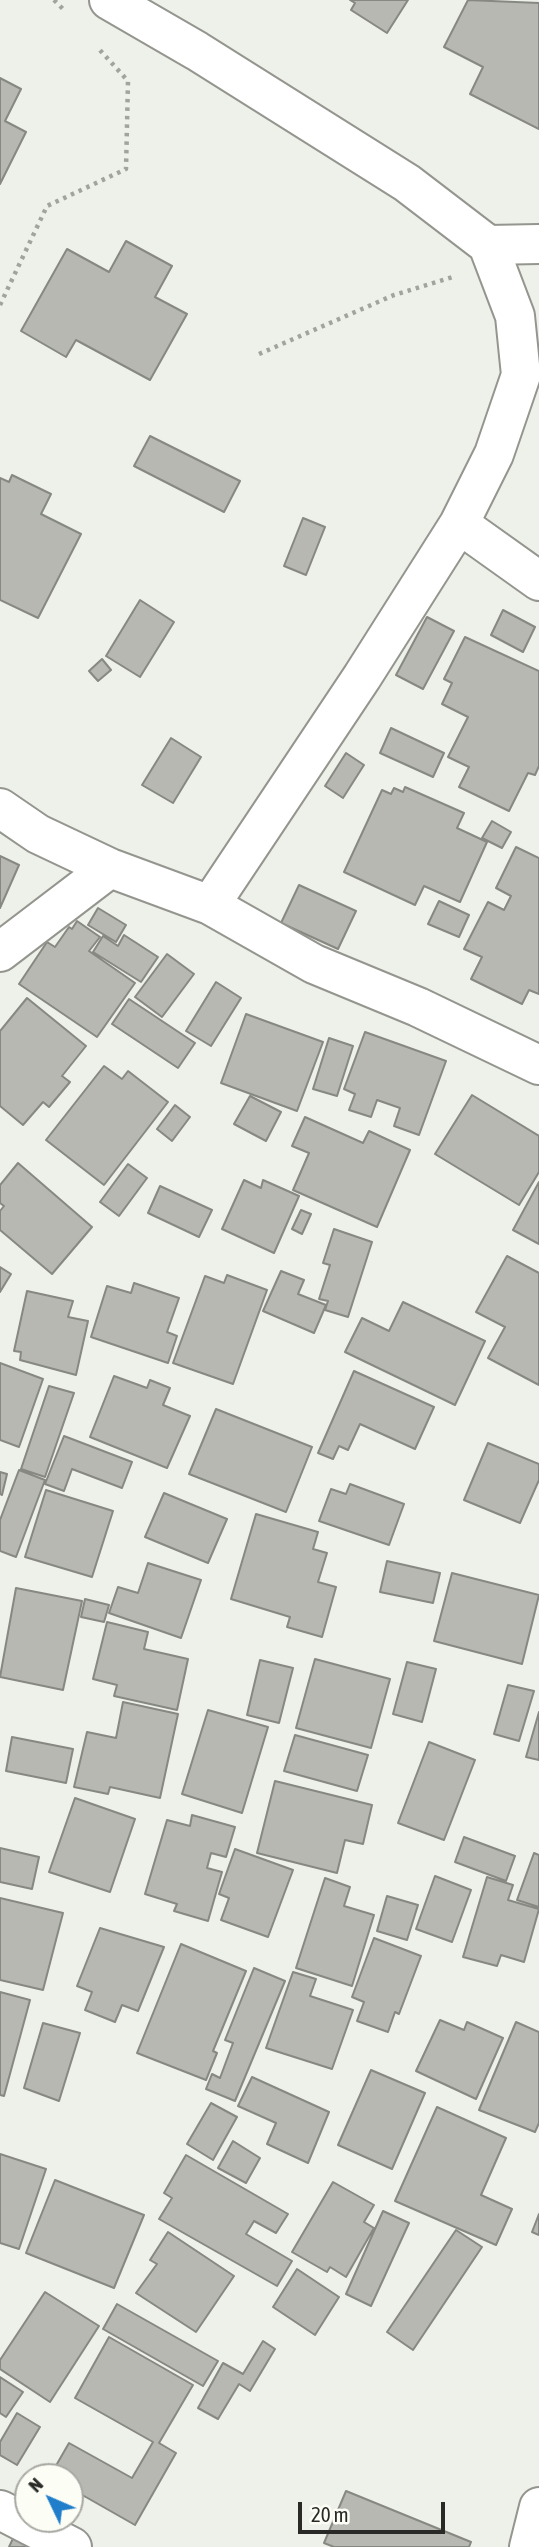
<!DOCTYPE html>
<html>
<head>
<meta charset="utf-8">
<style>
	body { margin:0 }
	#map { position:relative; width:539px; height:2547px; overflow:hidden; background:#eef1e9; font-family:"Asap Condensed",sans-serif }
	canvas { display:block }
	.north { position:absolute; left:14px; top:2463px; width:70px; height:70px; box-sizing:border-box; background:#fcfef6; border:2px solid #a8a9a3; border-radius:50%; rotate:314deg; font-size:19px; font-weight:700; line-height:28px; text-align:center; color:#292a27 }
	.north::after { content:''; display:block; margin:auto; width:24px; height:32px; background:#217eca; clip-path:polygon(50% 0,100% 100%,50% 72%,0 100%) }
	.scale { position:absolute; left:298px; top:2502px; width:147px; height:32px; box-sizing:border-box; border:4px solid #292a27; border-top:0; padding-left:9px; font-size:21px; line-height:24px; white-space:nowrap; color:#292a27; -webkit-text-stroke:5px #fcfef6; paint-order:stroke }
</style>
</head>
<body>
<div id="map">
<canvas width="539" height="2547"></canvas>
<div class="north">N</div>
<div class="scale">20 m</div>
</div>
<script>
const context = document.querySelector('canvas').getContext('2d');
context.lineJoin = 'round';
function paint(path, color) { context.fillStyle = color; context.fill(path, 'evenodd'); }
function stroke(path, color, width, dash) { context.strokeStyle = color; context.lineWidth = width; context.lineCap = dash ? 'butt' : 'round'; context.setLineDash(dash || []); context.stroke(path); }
const building = new Path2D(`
	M350 0H408L387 33 351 10 355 3Z
	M468 0 539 3V129L470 94 483 67 444 47Z
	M0 78 21 89 5 121 26 132 0 184Z
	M126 241 172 266 155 297 187 314 150 380 76 340 66 357 21 331 67 249 109 272Z
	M150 436 240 481 224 512 134 466Z
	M12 475 51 494 41 514 81 534 38 618 0 600V478L9 482Z
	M303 518 325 527 306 575 284 566Z
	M140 600 174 622 140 677 106 656Z
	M503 610 535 627 523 652 491 635Z
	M427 617 454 631 423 689 396 675Z
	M465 637 539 671V766L535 775 528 773 509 811 459 787 469 767 448 757 468 717 442 704 452 683 444 679Z
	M102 659 111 670 98 681 89 671Z
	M391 728 444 753 433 777 380 753Z
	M171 738 201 757 173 803 142 785Z
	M346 753 364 765 343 798 325 786Z
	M405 787 464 813 457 828 487 842 460 902 424 886 415 905 344 872 382 790 391 794 394 788 403 792Z
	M492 821 511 832 502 848 482 838Z
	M516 847 539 858V994L529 990 522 1004 471 979 482 957 464 949 488 902 504 910 511 896 496 888Z
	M0 856 19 865 0 908Z
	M299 885 356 911 338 949 281 923Z
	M439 901 469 915 459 937 428 924Z
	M98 908 126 925 116 942 88 925Z
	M77 921 100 937 89 951 135 983 97 1037 19 984 47 942 55 947 69 927 72 929Z
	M124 935 158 957 141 982 93 952 103 936 118 946Z
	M167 954 194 974 162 1017 135 997Z
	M216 982 241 998 211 1046 186 1031Z
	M27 998 86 1046 62 1076 70 1082 49 1107 43 1102 23 1125 0 1106V1031Z
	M129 999 195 1043 178 1068 112 1024Z
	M246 1014 323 1042 297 1111 221 1083Z
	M365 1032 446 1061 419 1135 394 1126 400 1108 377 1100 371 1117 349 1110 355 1094 344 1089Z
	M329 1038 353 1046 337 1096 313 1089Z
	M104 1066 122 1079 128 1071 168 1102 104 1185 46 1140Z
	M472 1095 539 1136V1172L519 1205 435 1154Z
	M250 1096 281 1112 266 1141 234 1124Z
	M175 1105 190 1117 172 1141 157 1129Z
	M305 1117 363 1143 369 1131 410 1150 377 1227 293 1190 309 1153 292 1146Z
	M18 1163 92 1227 52 1274 0 1230V1211L4 1206 0 1203V1185Z
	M128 1164 147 1178 119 1216 100 1202Z
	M244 1180 261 1188 263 1180 299 1196 274 1253 222 1229Z
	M539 1182V1244L513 1230Z
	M160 1186 212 1210 199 1237 148 1213Z
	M301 1210 311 1214 302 1234 292 1229Z
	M334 1229 372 1242 348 1317 325 1310 328 1301 319 1299 330 1265 323 1263Z
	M507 1256 539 1273V1385L488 1358 505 1327 476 1312Z
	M0 1267 11 1274 0 1292Z
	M281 1271 304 1280 298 1294 326 1305 314 1333 263 1311Z
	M227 1275 267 1290 233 1384 173 1363 205 1276 224 1283Z
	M134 1283 179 1298 167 1332 177 1336 168 1363 91 1337 107 1286 131 1293Z
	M27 1291 73 1301 68 1317 88 1321 76 1375 20 1360 21 1352 14 1351Z
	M403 1302 485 1341 455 1405 345 1352 362 1318 389 1331Z
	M0 1363 43 1379 19 1447 0 1440Z
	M354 1371 434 1407 415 1449 360 1424 348 1450 339 1446 333 1459 318 1453Z
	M114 1376 147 1388 150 1380 170 1388 163 1405 190 1416 167 1468 90 1437Z
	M49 1386 74 1393 45 1477 21 1469Z
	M216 1409 312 1447 286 1512 189 1474Z
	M64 1436 132 1462 122 1488 72 1469 64 1491 45 1484Z
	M488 1443 539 1464V1480L520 1523 464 1500Z
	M19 1470 45 1480 16 1557 0 1551V1520Z
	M0 1472 7 1474 2 1495 0 1494Z
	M350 1484 404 1504 389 1545 319 1521 331 1489 346 1494Z
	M46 1490 113 1511 92 1577 25 1557Z
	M164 1493 227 1519 208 1563 145 1537Z
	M256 1514 318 1532 313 1549 327 1553 318 1582 336 1587 322 1637 287 1627 290 1617 231 1599Z
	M387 1561 440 1573 433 1603 380 1592Z
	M148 1563 201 1580 181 1638 109 1613 118 1587 138 1593Z
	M452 1573 539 1595 522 1664 434 1641Z
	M16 1588 82 1601 63 1690 0 1677Z
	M85 1599 109 1605 104 1622 81 1617Z
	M107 1622 148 1632 144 1649 188 1659 177 1710 114 1696 117 1685 93 1679Z
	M315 1659 390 1679 371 1748 296 1728Z
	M260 1660 293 1668 279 1723 247 1715Z
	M407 1662 436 1669 422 1722 393 1714Z
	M508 1685 534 1691 519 1741 494 1734Z
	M123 1702 178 1714 160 1798 110 1787 108 1794 74 1787 87 1732 116 1738Z
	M208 1710 268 1727 242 1813 182 1794Z
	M539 1712V1760L526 1757Z
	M295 1735 368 1755 357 1791 284 1771Z
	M12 1737 73 1749 66 1783 6 1771Z
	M429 1742 475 1760 444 1840 398 1823Z
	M275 1781 372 1805 363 1844 345 1840 337 1873 257 1853Z
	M75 1798 135 1819 110 1892 49 1872Z
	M192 1815 235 1827 226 1857 211 1853 207 1868 222 1872 208 1921 174 1911 177 1904 145 1894 167 1820 190 1826Z
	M464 1837 515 1856 506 1881 455 1862Z
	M0 1848 39 1857 32 1889 0 1882Z
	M235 1849 293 1870 268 1937 221 1920 229 1898 219 1894Z
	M534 1853 539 1855V1907L517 1900Z
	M435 1876 471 1890 452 1942 416 1929Z
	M487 1877 513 1885 508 1900 539 1909 524 1962 501 1955 497 1966 463 1957Z
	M325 1878 350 1887 344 1906 374 1915 352 1986 296 1968Z
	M387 1896 418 1905 407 1940 377 1931Z
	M0 1898 63 1913 43 1990 0 1980Z
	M100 1928 164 1947 138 2011 122 2005 115 2022 85 2010 92 1992 77 1986Z
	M374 1938 421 1956 399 2014 395 2012 388 2032 357 2021 364 2002 352 1997Z
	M181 1944 246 1971 213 2051 217 2053 206 2080 137 2053Z
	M254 1968 285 1981 235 2101 206 2089 212 2074 220 2078 233 2043 225 2040Z
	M293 1972 316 1979 310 1996 353 2010 332 2069 266 2048Z
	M0 1992 30 2000 4 2096 0 2095Z
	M440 2020 464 2030 467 2022 503 2038 476 2099 416 2071Z
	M516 2022 539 2032V2123L535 2132 479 2110Z
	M43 2023 80 2033 59 2101 24 2088Z
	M371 2070 425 2093 392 2169 338 2145Z
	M252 2077 329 2112 308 2163 267 2144 276 2123 238 2106Z
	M211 2103 237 2117 213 2160 187 2144Z
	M437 2107 506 2138 481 2195 512 2209 496 2245 395 2201Z
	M233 2141 260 2158 246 2183 218 2168Z
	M0 2154 46 2169 19 2249 0 2243Z
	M186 2155 288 2214 276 2233 254 2221 246 2234 292 2261 277 2286 159 2219 172 2198 164 2193Z
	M55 2180 144 2215 114 2288 26 2253Z
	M333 2182 374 2205 364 2222 374 2228 346 2277 330 2267 327 2272 292 2252Z
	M383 2211 409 2223 371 2306 346 2294Z
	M539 2214V2235L532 2232Z
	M456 2230 482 2247 413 2350 387 2332Z
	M168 2232 234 2276 196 2332 136 2293 157 2264 150 2260Z
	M297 2269 339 2297 315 2335 273 2307Z
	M45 2292 99 2326 50 2402 0 2369V2360Z
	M117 2304 218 2361 203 2386 103 2329Z
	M109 2337 193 2385 159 2443 176 2453 135 2525 70 2488V2477L50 2476 69 2443 132 2478 153 2442 75 2398Z
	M263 2341 275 2349 250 2391 239 2384 218 2419 198 2408 223 2363 243 2374Z
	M0 2377 23 2392 6 2417 0 2413Z
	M17 2413 40 2427 17 2465 0 2455V2442Z
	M346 2491 471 2542 469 2547H334L324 2543Z
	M16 2532 51 2547H9Z`);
paint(building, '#b6b8b1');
stroke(building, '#868881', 2);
const minor = new Path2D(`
	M109 0 197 51 407 183 488 245 539 244
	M459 524 539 581
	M0 808 38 834 110 868 210 905 314 964 418 1007 539 1065
	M210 905 362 677 459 524 494 454 521 375 515 316 488 245
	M0 952 110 868
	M0 2510 72 2547
	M529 2547 539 2507`);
stroke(minor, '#93958e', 42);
stroke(new Path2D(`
	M54 0 65 11
	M0 305 47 206 126 169 128 81 99 49
	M259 354 394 295 453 277`), '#a1a39d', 4.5, [3.5, 5]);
stroke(minor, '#fff', 38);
</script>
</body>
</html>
